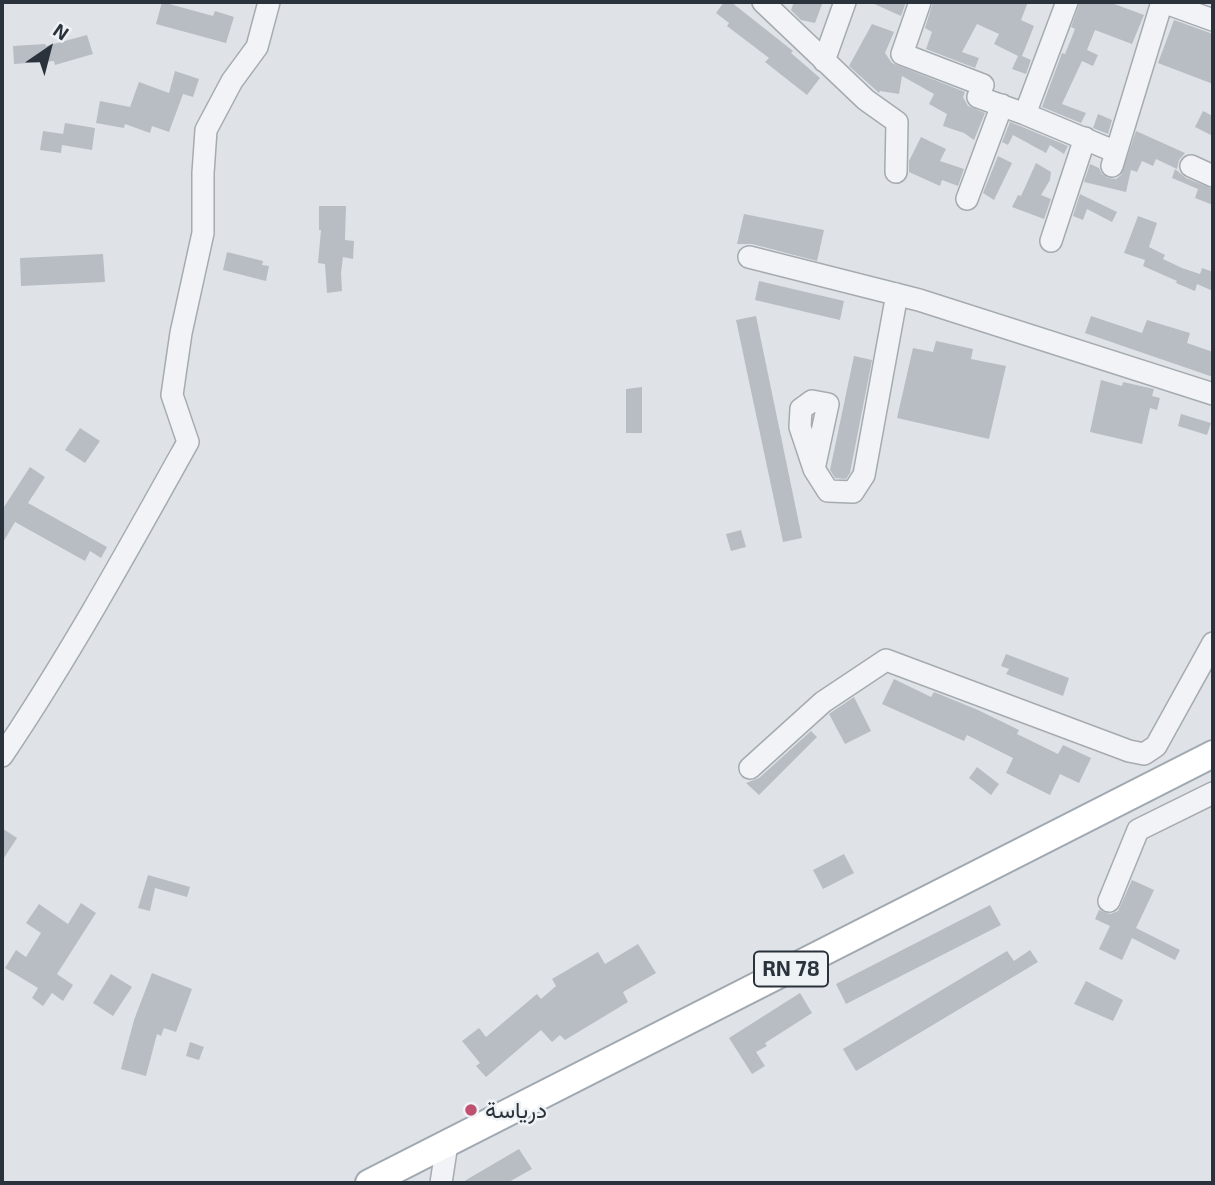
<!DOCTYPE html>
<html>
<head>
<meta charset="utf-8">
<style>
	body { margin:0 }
	#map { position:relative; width:1215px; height:1185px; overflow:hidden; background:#dfe3e7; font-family:"Exo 2",sans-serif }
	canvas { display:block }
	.frame { position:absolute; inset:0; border:4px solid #2a333c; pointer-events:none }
	.north { position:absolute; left:14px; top:14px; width:70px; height:70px; -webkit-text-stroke:5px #eef2f5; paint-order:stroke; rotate:35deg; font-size:19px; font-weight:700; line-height:28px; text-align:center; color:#2a333c }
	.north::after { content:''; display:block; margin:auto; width:24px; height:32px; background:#2a333c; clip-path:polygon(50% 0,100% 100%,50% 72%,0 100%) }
</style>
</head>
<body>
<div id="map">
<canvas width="1215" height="1185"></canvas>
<div class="frame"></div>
<div class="north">N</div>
</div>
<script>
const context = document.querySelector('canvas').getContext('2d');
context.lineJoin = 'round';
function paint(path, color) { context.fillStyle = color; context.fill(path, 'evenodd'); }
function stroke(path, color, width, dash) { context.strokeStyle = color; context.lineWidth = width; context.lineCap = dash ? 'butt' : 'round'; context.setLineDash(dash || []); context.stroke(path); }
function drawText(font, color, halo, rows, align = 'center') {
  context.font = font + ' "Exo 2",Vazirmatn,sans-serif'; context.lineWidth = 5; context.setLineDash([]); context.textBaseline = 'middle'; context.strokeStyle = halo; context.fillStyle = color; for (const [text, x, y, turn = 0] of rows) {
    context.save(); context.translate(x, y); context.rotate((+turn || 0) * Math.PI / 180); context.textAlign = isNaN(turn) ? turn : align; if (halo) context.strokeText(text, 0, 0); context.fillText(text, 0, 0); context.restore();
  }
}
paint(new Path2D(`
	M162 2 213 16 215 11 234 17 226 43 156 24Z
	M724 2H731L793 51 791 53 820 78 807 95 765 62 769 58 727 26 729 23 716 13Z
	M794 2H816L822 4 815 23 801 20 791 10Z
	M870 2H906L901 16Z
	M933 2H1028L1021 20 1034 26 1022 56 1031 60 1026 74 1012 69 1018 56 994 44 999 34 977 24 962 52 979 58 975 68 926 49 932 32 925 28Z
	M1080 2H1109L1144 15 1132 44 1095 30 1087 50 1098 55 1093 66 1082 61 1062 104 1086 113 1081 123 1042 107 1062 53 1065 54 1075 29 1071 27Z
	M1174 20 1213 34V84L1158 63Z
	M872 24 894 32 885 53 892 63 965 92 963 97 968 106 985 113 974 140 964 133 943 126 947 114 929 104 934 94 902 76 899 94 880 91 879 93 849 66Z
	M87 35 93 54 55 65 54 61 14 64 13 46 45 44 46 46Z
	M175 71 199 79 193 97 183 94 169 132 152 126 150 133 125 124 124 128 96 123 100 101 130 107 139 82 169 93Z
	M1203 111 1213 116V136L1195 127Z
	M1098 114 1112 120 1108 134 1093 128Z
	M1010 122 1020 126 1068 146 1064 154 1050 145 1046 153 1013 135 1008 145 1002 142Z
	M65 123 95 128 92 150 62 145 61 153 40 150 43 131 63 134Z
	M1136 131 1185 153 1179 160 1177 169 1156 159 1153 166 1142 161 1137 172 1131 170 1126 192 1084 182 1090 164 1099 168 1102 174 1108 178 1116 179 1121 175Z
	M921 137 946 149 940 161 964 169 958 186 942 180 940 186 909 172V161Z
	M998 156 1012 163 994 200 983 193Z
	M1036 163 1051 172 1050 180 1041 195 1051 199 1044 219 1012 207 1018 195 1021 196Z
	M1175 169 1186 178 1213 189V205L1195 198 1198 189 1172 178Z
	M1080 194 1117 212 1112 222 1087 209 1083 220 1073 216Z
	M319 206H346L345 240 354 241 353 259 343 257 341 273 342 291 327 293 325 264 318 263 321 230H319Z
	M744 214 824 230 817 261 752 244H737Z
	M1138 216 1157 223 1149 247 1165 255 1163 259 1182 268 1200 274 1202 268 1213 272V291L1197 284 1195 291 1176 283 1177 281 1143 266 1145 260 1124 253Z
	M227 252 263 261 262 265 269 266 266 281 223 270Z
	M103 254 105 282 21 286 20 258Z
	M759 281 844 301 840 320 755 300Z
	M756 316 802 538 783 542 736 320Z
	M1091 316 1142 333 1147 320 1190 333 1187 343 1213 352V377L1085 333Z
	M936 341 973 349 971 359 1006 366 989 439 897 418 913 348 933 352Z
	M854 356 872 360 850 473 846 479 835 478 830 470Z
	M1101 380 1122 386 1123 382 1154 389 1152 396 1160 398 1157 410 1150 408 1142 444 1090 432Z
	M642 387V433H626V389Z
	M1181 414 1211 423 1207 435 1178 426Z
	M80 428 100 441 85 463 65 450Z
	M30 467 45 477 28 503 107 547 101 558 90 551 85 561 15 522 2 544V510Z
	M741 530 746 547 731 551 726 534Z
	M1006 654 1069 678 1063 696 1006 674 1009 669 1001 666Z
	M894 679 931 697 934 692 978 710 1019 730 1017 734 1058 754 1063 745 1091 758 1079 783 1060 774 1050 795 1006 773 1013 758 967 735 964 741 882 704Z
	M854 697 871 731 845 744 829 714Z
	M811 731 817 737 759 795 746 783 759 778Z
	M977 767 999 784 991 795 969 778Z
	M2 828 17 838 2 861Z
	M844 854 854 873 823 889 813 870Z
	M148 875 190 887 187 897 155 888 150 911 138 908Z
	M1132 880 1154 890 1136 928 1180 950 1175 960 1132 938 1122 960 1099 949 1110 926 1095 919 1099 910 1110 914 1118 911Z
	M81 903 96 913 57 974 73 985 63 1001 52 993 43 1006 32 998 38 988 5 968 16 950 26 957 41 933 26 923 39 904 68 924Z
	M990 905 1001 925 846 1004 836 984Z
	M638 944 656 973 623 992 628 1002 565 1040 560 1035 552 1042 541 1030 486 1077 476 1066 480 1063 462 1041 479 1028 486 1037 537 994 541 999 556 986 552 979 598 952 605 964Z
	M1030 950 1038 962 856 1071 843 1049 1007 951 1014 961Z
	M152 973 192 989 176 1032 164 1028 161 1036 157 1034 146 1076 121 1069 134 1020Z
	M111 974 132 987 113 1016 93 1003Z
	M1086 981 1123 1000 1113 1021 1074 1004Z
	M800 993 812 1013 765 1043 767 1046 756 1052 765 1066 752 1074 729 1038Z
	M190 1042 204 1047 199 1060 186 1056Z
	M519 1149 532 1169 507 1183H461Z`), '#b7bdc3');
const minor = new Path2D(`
	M763 2 866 100 897 122 896 172
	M920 2 902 54 983 85 978 97 1025 114 1116 152
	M1163 2 1213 20
	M824 61 845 2
	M1025 114 1067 2
	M1112 166 1162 2
	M1191 166 1213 176
	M967 199 1002 105
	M1051 241 1085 138
	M749 257 919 300 1213 394
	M814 469 800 427 801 409 812 401 828 404 814 469 828 491 853 492 864 475 897 294
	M2 756C70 655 129 548 188 442L172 395 181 333 203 233V173L206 130 232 81 257 47 269 2
	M750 768 823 702 886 660 1129 751 1144 754 1156 746 1213 643
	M1109 901 1138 830 1213 793
	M441 1183 447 1144`);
const major = new Path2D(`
	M369 1183 1213 754`);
stroke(minor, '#a5abb0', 24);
stroke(major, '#a0a9b1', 30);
stroke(minor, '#f1f3f6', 21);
stroke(major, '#fff', 26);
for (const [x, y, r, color] of [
	[471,1110,7,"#c05070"]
]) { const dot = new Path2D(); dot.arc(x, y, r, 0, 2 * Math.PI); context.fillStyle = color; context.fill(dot); stroke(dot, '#eef2f5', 2.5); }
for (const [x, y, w] of [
	[791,969,74]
]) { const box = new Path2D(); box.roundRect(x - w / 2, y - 17.5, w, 35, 5); context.fillStyle = '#eef2f5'; context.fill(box); stroke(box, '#2a333c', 2); }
drawText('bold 21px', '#2a333c', null, [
	["RN 78",791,969]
]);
drawText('23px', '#2a333c', '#eef2f5', [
	["درياسة",485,1110]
], 'left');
</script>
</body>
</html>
